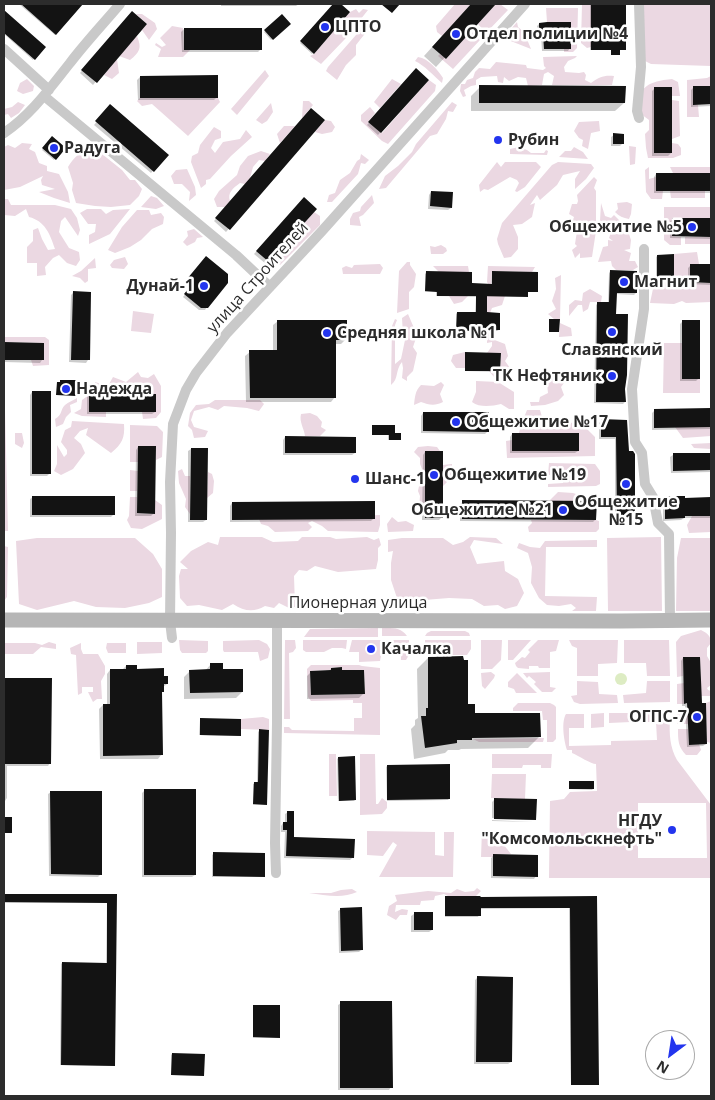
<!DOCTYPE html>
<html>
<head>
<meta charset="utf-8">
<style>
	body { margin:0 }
	#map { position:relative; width:715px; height:1100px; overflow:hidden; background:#fff; font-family:"Open Sans",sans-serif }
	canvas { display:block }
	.frame { position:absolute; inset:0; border:5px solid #2c2c2c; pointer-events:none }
	.north { position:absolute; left:645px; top:1030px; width:50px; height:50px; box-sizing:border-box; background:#fff; border:1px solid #ababab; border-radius:50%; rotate:211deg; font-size:14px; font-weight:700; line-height:20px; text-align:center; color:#2c2c2c }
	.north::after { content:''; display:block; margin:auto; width:18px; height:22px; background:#2335ee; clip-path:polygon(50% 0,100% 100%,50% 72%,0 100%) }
</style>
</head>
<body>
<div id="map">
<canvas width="715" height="1100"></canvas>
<div class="frame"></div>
<div class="north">N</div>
</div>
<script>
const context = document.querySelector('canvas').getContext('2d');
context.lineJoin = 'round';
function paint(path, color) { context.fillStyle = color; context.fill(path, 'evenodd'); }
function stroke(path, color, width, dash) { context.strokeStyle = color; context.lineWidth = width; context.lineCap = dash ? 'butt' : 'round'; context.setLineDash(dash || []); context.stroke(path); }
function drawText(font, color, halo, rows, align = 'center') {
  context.font = font + ' "Open Sans",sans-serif'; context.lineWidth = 5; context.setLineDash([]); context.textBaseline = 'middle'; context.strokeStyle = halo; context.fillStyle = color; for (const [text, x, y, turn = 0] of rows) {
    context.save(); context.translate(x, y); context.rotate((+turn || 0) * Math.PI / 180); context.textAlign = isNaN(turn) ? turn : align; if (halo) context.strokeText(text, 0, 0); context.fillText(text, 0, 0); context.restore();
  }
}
paint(new Path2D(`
	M455 4H471L442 36 437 32 436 26Z
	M496 4H500L508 10 486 33 478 24Z
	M582 4H591V47L587 48 581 43Z
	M643 4H711V66L651 64 643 60Z
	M546 8H578L577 48 573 52H564V49L571 48V22H547Z
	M356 9 359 13 363 9 368 10 345 39 321 64 310 56 314 54 350 12Z
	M136 14H142L155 23 157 29 149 40 142 30 147 24Z
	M517 22 518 27 524 32 531 49 503 38Z
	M172 26 183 28 184 50H190L183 57H158L161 49 155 45 156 43 162 47 166 45 160 38Z
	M363 27 367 31 356 45V55L346 65 337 80 326 71 328 67Z
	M471 31 480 40 453 69 438 56 440 54 446 59Z
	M137 36C142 48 140 52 130 60L119 56Z
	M577 56 575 58 568 61 564 67 565 72 579 73 584 72 586 75 585 80 591 83C599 77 604 75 614 76L612 85H552L554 76 548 72 544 74 542 85 528 86 526 78 518 77 509 81 504 77 503 83 498 82 497 76 481 77 476 80V85L471 86 464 90 466 96 463 97 460 91 461 84H465L467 80 473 78 475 72 479 68 490 69 496 62 526 65 527 68 543 70 546 68 544 66 543 57Z
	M418 57C429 59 437 69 443 78L442 83C434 76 424 65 415 61Z
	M117 59 119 73 112 79 104 75Z
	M265 70 269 76 237 115 231 109Z
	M711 76V86L693 87V104L698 105 699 117H687V80L707 78Z
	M27 79 34 86 33 91 23 94 17 91 20 83Z
	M392 79 401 84 380 108 374 102Z
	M672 79 678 82 680 96H672V87H654V153H672V143L678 144 681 148V155L673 158H648L646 148 645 134 649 130V120L641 114C641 107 639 98 642 92 646 82 662 80 672 79Z
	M429 80 436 85 435 91 388 144 382 141 361 121V115L370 107 375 113 368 122 382 133Z
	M140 98H218L220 102 188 136 152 104 142 106 137 101Z
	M672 100 679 101 680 136 672 139Z
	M303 101H309L313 105 302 118Z
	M18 102 25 105 19 113 11 118 8 114 4 115V109L12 107Z
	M452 102 457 105 453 112 448 111 446 119 437 134 430 136 386 188 379 189 385 176 398 166 412 152 416 144Z
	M271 103 273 112 267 121 262 124 256 120Z
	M325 120 331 121 335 127 332 132 322 134 315 132Z
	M599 121 600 131 591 133 588 149 582 146 583 140 579 138 574 131 579 122Z
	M284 126H295L280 143 277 134Z
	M214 127 221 131V138L215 140 211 148 215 153 223 142 240 139 246 130 252 137 231 156 210 179 206 180V184L201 188 191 162 192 156 198 153 200 145Z
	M22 143 32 144 29 149 35 152 39 163 47 166V171L59 174 68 192 70 203 54 198 39 192 55 189 42 185 41 180 43 176 20 187 4 190V147L8 145 15 148Z
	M92 146 122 170 130 180H135L142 189 139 196 130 205 111 207 95 206 76 203 72 190 73 183 68 167C73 158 82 150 92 146Z
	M629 146 636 147 635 164 630 165Z
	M519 147 527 150 531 153H544L546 150 548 151 547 155 510 154V149Z
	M574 147 583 152 588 159 559 157 565 151H571Z
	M261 151 270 154 265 161 259 160 253 167 250 178 245 184 240 183C233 188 227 193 230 201L225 207H217L214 199 219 191 237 175 240 166 248 156Z
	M361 154 369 160 365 164 361 163 358 174 332 202H327L329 195 335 193 340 180 350 173 357 161 360 159Z
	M497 162 501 167 505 162H536L541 167 525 187 517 192 515 191 519 183 517 180 510 177 488 190 484 189 480 192 479 185Z
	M558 162 591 164 594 168 586 179 575 189V179L580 171 563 175 557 185 540 200 537 195 530 205 535 203 532 217 522 224 513 225 518 237V249L511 257 504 258 498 244 497 239 502 223 552 165Z
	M649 167V179L656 177V191H663L662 199H651L646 192 645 170Z
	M670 167H711V173H673Z
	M187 169 195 187 196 195 189 201 190 192 182 184H174L171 176 176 170Z
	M594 177 597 180 594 188 596 191V226L591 232 596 231 592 257 580 258V253L575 258 572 250 577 246 575 244 577 231 572 223 574 217 569 214 572 204H577L578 201 577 195Z
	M670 191H705V198H671Z
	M372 195 374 203 363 215 359 217 361 226 350 225V219L353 213 360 211 361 207Z
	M151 196 157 198 164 206 156 209 141 207Z
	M4 199H8L11 205H55L71 209 77 218 80 230 78 236 65 217 61 221 59 232 69 248 79 252 80 260 76 266 67 263 59 255 53 258 45 267 46 275 37 276V263H27V247L33 241V230L38 228 42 239 48 250 55 249C50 234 45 221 29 217L26 209 15 216 4 215Z
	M627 202 632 204 631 214 629 219C623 218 619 216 615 212L618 209 617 203Z
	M601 203 605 216 611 218 614 215 619 220V224L601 230 600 221Z
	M664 207H711V218H672V236L681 237V245H670L664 240Z
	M87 209H101L106 214 113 210 130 209 110 234 89 244V235L95 232 96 224H88L80 213Z
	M137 210H149L151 215 161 213 164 217 163 224 152 229 141 240 130 247 115 253 108 250 122 227Z
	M314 212 320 216V225L280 265 275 264 276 255Z
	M194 229 203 237 197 238 195 242 187 246 183 242 188 236 187 231Z
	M620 230 628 231 631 240 630 249 624 250 631 253 629 261H635L638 267 633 270H616L612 266 611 261 598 262 603 247 608 246V240L613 241 609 238 611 232Z
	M685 237H711V244H685Z
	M441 245 446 248 447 251 443 254H431L430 246 435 247Z
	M697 252 699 264H690V282L711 283V302L686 303 682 301 674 304 650 303 654 284 657 280H674V254Z
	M125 257 128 264 124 269 112 268 110 265 114 260Z
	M95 258 96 268 88 269V281L85 283 80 278 72 276 81 271Z
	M407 262H410V265L416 274 414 287 409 292V309L397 313 399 271Z
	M380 264 383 268 380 274H343L342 268 346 266 352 268 354 265Z
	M433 266H468L469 272H439Z
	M488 266 535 267 532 272 492 271 491 287H490L487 282Z
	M561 275 560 319H554L548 314 556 309 552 301 556 289 555 278Z
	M590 289 602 296 601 302H590L588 309 583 312 582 305H578L569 316V305L575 300 582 301 583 293Z
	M449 296H468L462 302 454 304Z
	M487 296H505L502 305 492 308 490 313 485 312V300H487Z
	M133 311 154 314 151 333 131 331Z
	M408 314 417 335 413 347 417 353 413 371 407 377V381L402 378 403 368 402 362C395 370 399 379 391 385L392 326 395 319 397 320 395 325V364L401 359 405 340 403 335 402 318Z
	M560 323 571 328 572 336 559 337Z
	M487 330H494L492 339 505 344 508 356 505 361 510 368 504 375 494 377 489 371H500L501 353H487L492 346V342L487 343Z
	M4 337H45L49 340V365L33 366 31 360H44V343L4 342Z
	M664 343H682V379H700V393H663Z
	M465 352V368H456L451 361 453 355Z
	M138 372 141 377 148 378 154 374 161 386V412L156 418 143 419 142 412H156V394L99 393 96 391 95 382 108 386 113 377 126 382Z
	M564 373 567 379 561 387 564 395 558 401 545 405 531 406 530 402H539L540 397 548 393 547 383 550 374 559 375Z
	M476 381 498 382 514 392V409H509L501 404C492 406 480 408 472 402L476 392Z
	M441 382 444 385 440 394 443 402C435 406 429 405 421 402L414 405C415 397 415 391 421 385L434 386Z
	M89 395 106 412V417L82 416 74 413 81 409 82 400Z
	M77 398V402L70 405 71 412 66 417 63 424 56 427 55 419C63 414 60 410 65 405 68 402 74 400 77 398Z
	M215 400H260L264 404 259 411 247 408 224 406 218 410 209 407 194 411 191 420 194 427 208 431 205 437 194 438 192 430 188 426 190 413 196 405 209 404Z
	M4 410H5L8 531H4Z
	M527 410H540L542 417 526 423 524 427 532 429 540 422 581 423 595 437V456L507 458 506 441 512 440V451H579V433H519L521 425Z
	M310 413 317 416 322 422 321 427 326 430 320 436H305C304 428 299 422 301 414Z
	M72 421 124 424C125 438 122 444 111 453L86 435 88 428 80 431 74 438 81 444 85 453 73 469 61 475 54 471 57 464V445L64 457 67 454V450L61 442 65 430 71 427Z
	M130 425 157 426 163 432 162 457 156 460V446H138V462H130Z
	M675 427H711V436L683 438Z
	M15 433H22L24 443 22 448 15 444Z
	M711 443V449L694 448 691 444Z
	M428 446 437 447 440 451H425V515L419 508 420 496 418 491 420 481V474L422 469 420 464V458L414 452 418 447Z
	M549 463 595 464 600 471V484L596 486 548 487V484L563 483V474L548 475Z
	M452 464V477L443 486V465Z
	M182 469 185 476H190V514L185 507 186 499 179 483 178 471Z
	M130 470 138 471 137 491H130Z
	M208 472 212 474 214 481 213 493 207 498Z
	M558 492 573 493 579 495 580 501H549Z
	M130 497H137V513L155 514V500L162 505V519L142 529 131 528 127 520 129 516Z
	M380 515V525L378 532 328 531 322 526 312 521 308 523 312 527 308 531 275 532 268 526 261 524 259 519Z
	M692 516H711V532L689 533 687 525Z
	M392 517 398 522 406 521 414 525 413 531 388 532 387 524Z
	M531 520H596L599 521V529L596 532H529L528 527 532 523Z
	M220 537H262L273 542 298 541 302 537H330L336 539 367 537 374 540 379 538 381 545 378 548V560L376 569 338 572 315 566 307 571 299 570 294 576 295 607 289 608 279 603 274 608 265 606C253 613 244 611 233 604L222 610 199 605 187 606 180 598 179 576 181 569H188L180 562 191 551 208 542 218 545Z
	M470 537 496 538 503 544 474 540 470 547 477 564 504 561 505 571 518 579 524 593 517 606 505 609 498 605 484 606 472 599 449 598 424 600 409 604 397 598 391 580V563L393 551 388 552V540L402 538H443L453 545 463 542Z
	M661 537 662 611H608L607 538Z
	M37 538H135L153 554 162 569V597L149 603 125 608 96 607 74 601 37 610 19 604 16 541Z
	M681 538H711V611H676L677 558Z
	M597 540V547H546L545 596 597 597 596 611H572L576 608 571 604 559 606 547 605 539 598 531 583 532 567 528 553 517 548 519 543 530 547 540 548 545 541Z
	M4 546 8 547 7 597 4 601Z
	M378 628V637H304L310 629Z
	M382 628C392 628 401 627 407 636H382Z
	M701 630C707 633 711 636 711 643L707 648V656L711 663V685L707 688 708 690 711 691V696H701L700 657H683V676L677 677 676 642 681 636Z
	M431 631H465L469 633 470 636H425L427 633Z
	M179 640 208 641V651L206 653H182L180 650Z
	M259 640 267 644 270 649 268 658 260 661 258 652H224L223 650V641Z
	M285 640H295L296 648 293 652 289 653 290 719H284Z
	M303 640H347L346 649 342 648H332L324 652H306L303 650Z
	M352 640H409V655L406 660H401V656H381L380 661 359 662V652H349Z
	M425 640H471V649L467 655H425Z
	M481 640H502L501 660 492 669H481Z
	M508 640H531L513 660H508Z
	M538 640H559L556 651 550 652V668H539L538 666H529V669L518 668 516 666 515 663 522 657 525 658 530 652 528 650Z
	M569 640H618L617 663 598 664V676H577V648L572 646Z
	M624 640H669L670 676H647L646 663H624Z
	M49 642 56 644V649L41 647 33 654H4V643H35L42 645Z
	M137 642H162V653L137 654Z
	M81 643V649L83 654H98L105 666V674L101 681 102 699H97L93 702 88 692H93V687H82V693L78 695 76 655 71 654 70 648Z
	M107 643H126V653H108L106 648Z
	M311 665H359L362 666 380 668V735L284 733V727H289L292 730 354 731V718H362V703H353V700L311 701 308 697 307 669ZM341 667 342 670H364L365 694 311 695 310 671 331 670V668Z
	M491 672 495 675 494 678 485 689 482 686 481 673Z
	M550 672V687L556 688 552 692H542L534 684 536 682 529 676 527 678 523 673Z
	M517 673 537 693H516L514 689 508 687V682Z
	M577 681 598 682 599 694 617 695 618 703 580 704 574 702 571 696 577 695Z
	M647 681H670V702L624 703 623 695 646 693Z
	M684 683V704H677V684Z
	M711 701V743L707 742 706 703Z
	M518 703H550L554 705 556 707V739L553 742H547V720H543L542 711H513V708Z
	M677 709H688V724H677Z
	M660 712 666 714 670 720C669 733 670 748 677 760L711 805V878H549L550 801 564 799 570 792 597 791 596 764C591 764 579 756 572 753V750H567C564 741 561 722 566 714H584V728H569V746L611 745V741L657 740 656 722H636L637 713ZM638 803H706L707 858H638Z
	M604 713V727L591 728V714Z
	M609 713H631V722L609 723Z
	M263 717 269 719V730L241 729V719Z
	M678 729H688L689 745 699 744 701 750 697 755H686C678 747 678 740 678 729Z
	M544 738 543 742H479L473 739Z
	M329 754H336L337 796H329Z
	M360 754H375L376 804H378L382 798 387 802V808L382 814 360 815Z
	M492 754H552L551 768H541V765H523L522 768H492Z
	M492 774H526L525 799 491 798Z
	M482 830H492L511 854H494L493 857H481Z
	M367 831 435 832V855L444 856V832H454L453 877H379L397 845 393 842 383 856 367 855Z
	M477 888 481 891 476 896H448L444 894 435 896 434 900 421 901 420 905H396L395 912 402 909 408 910 407 915H400L396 920 387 915 389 906 397 901 395 895 428 891 451 893 457 889 465 892 474 891Z
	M352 889 357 892C342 899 325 895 309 893H331L341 890Z`), '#ebd8e2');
paint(new Path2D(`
	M615 679a6 6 0 1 1 12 0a6 6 0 1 1-12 0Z`), '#ddecc3');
paint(new Path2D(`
	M19 4H45L52 10 57 4H82L55 35Z
	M221 4H299L296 6H221Z
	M334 4H339L349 12 312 54 300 43Z
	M471 4H494L436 67 424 56Z
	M590 4H625V49L619 50 618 55H611V50H590Z
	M4 12 44 47 33 60 4 34Z
	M129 15 145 24 93 85 80 73Z
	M282 15 290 24 271 40 264 32Z
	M539 24 570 48 568 51H542L541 35H537V26Z
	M184 29 261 49 258 52H182L181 32Z
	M416 69 427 80 378 135 367 125Z
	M140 77 217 97 214 100H138L137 80Z
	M480 87 624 103 615 111H471V96Z
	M711 87V106L691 107V90L693 88Z
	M655 88 671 153 668 156H652V91Z
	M110 106 167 155 151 173 94 125Z
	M311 109 324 120 226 232 214 221Z
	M614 135 622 144 620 146H611V137Z
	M52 138 64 148 54 160 42 150Z
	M656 174H711V193H654V177Z
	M431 192 451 208 448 210 428 209 429 195Z
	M304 199 315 209 266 264 254 254Z
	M673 219H711V239L670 238V221Z
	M657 256 673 279 672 280H656V257Z
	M206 258 207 307 205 310H199L183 297 192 286 186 281Z
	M691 265H711V285L688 284V268Z
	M611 271 636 293 634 295 616 294 615 315 624 389 625 402 623 404 594 403 596 305 598 303 608 304 609 273Z
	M426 273 470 284 491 285 492 273 537 291 526 292 525 297H486L485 314 498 330 497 331H456V314L457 313H475L476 297 436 296V292H425V274Z
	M73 293 88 360 86 363 69 362 71 295Z
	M278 321 346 339 341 344H335V397L331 402H246L245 356 250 352H273V325Z
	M682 322 699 378 696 381H680V324Z
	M4 344H43L42 360 40 363 4 362Z
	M465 354H466L499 371 498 372 465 371Z
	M32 392 50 473 47 476H30V395Z
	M90 395 155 412 152 414H87V397Z
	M711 409V429L652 430V413L655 410Z
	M423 413 488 431 485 434 421 433V416Z
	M602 421H626L634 517 632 519H615V439H599V423Z
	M373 426 394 434 399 439 388 440V435H372Z
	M512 434 578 451 575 453H510V437Z
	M285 437 355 453 352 455H283V440Z
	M138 447 154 513 151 516H135L136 450Z
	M191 449 206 520 203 522H188V451Z
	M425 452 442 517 439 520H422L423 455Z
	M711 454V472L671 473 670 457 673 455Z
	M33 497 113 515 111 517H30V499Z
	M666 497 684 499H711V518H684L681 520 663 521V500Z
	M463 502 595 520 593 522 460 521V504Z
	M232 503 374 518 371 521 230 522V506Z
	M428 658 474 715 539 737 528 748 461 749 459 750H448L445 753 414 759 411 729 415 725V720L418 718 417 669Z
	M683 658 700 704 706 744 703 746 687 747 685 706H682L681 661Z
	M211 664 221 671 242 692 236 698 184 699V677L190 671H205Z
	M126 666 163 677 167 684 163 687V691L161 693V755L158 759H100L99 709 103 705H107V674L110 670H122Z
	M331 669 363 694 359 698 307 699V676L311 672H328Z
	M4 679H50V763L48 766H7V798L5 801H4Z
	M200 719 239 735 238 736 199 735 200 720Z
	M259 731 266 804 265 805H253V784L257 783 258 732Z
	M338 758 355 800 354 801H338L337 759Z
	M387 766 449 799 448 800 387 801 386 767Z
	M570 782 593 789 592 790 569 789Z
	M145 790 195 875 192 877H142V793Z
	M51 792 101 874 98 877 49 876 48 794Z
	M495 799 535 800V820L492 818V802Z
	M288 812 293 838 353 857 350 860 284 858 285 832H281V826L283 823H285V814Z
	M492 820 533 822H532L492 821Z
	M213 854 263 876 262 877H212V855Z
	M494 855 536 876 534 879 491 878V858Z
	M4 895 115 896 113 1066 60 1065 61 964 62 963 106 964 107 903H4Z
	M446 897 596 898 597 1084 596 1085H571L569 908 479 909V915L478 917H445V899Z
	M341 909 362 949 359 952 339 953 338 911Z
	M414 914 432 930 429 932H411V916Z
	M478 977 511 1062 508 1064H474L475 980Z
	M341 1003 391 1087 389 1090H338V1005Z
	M253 1007 279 1037 278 1038H253Z
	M172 1054 203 1075 202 1076 171 1075V1055Z
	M606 1095 666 1096H605Z`), '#0003');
paint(new Path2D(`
	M21 4H83L56 35Z
	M333 4H341L350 12 314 54 300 41Z
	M381 4H400L392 13Z
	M471 4H496L446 59 432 47Z
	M591 4H626V50H620V55H611V50H591Z
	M4 10 46 47 35 60 4 33Z
	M132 11 147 24 97 83 81 70Z
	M282 14 291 24 273 40 264 30Z
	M547 22H571V49H544L543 33H539V23Z
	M184 28H262V50H184Z
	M416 68 429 80 381 133 368 122Z
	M218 75V98H140V76Z
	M479 85 626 86 625 103H479Z
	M693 86H711V104L693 105Z
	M654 87H672V153H654Z
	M110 104 169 155 154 172 95 121Z
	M311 108 325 120 230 230 215 218Z
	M613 133 624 134V144H613Z
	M52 136 66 148 56 160 42 148Z
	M656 173H711V191H656Z
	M431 191 453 192 452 208 430 206Z
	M304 197 317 209 269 262 256 251Z
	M672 218H711V237L672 236Z
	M674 254V280H657V255Z
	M206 256 228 274V283L208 308H201L184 294 193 283 187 279Z
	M690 264H711V283L690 282Z
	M610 270 637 271V293H617L616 314H628L627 375 625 389 626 402H596L597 302H609Z
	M426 271 472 272V283L492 284V271L538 272V292H528V297L487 296V312L500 313V330L456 331 457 312H476V296H437V292L425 291Z
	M73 291 91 292 90 360H71Z
	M549 319H560L559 332H549Z
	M277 320H347V340H336V398H250L249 350H277Z
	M682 320H700V379H682Z
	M4 342 44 343V360H4Z
	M465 352 501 353 500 371H465Z
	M60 380H76V396L56 395 57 382H60Z
	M32 391H51V474H32Z
	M89 393 156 394V412H89Z
	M711 408V427L654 428V409Z
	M423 412H489V432L423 431Z
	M601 419 627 420 629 451H633L635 454V517H617L616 437H601Z
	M372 425H395V433H401V440H389V435H372Z
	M512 433H579V451H512Z
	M285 436 356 437V453H285Z
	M138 446H156L155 514 137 513Z
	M191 448H208L207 520H190Z
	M425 451H443V518H425Z
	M673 453H711V470L673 471Z
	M32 496H115V515H32Z
	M665 496H685V498L711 497V516H685V518L665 519Z
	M462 500 597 501 596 520 462 519Z
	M375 501V519L232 520V502Z
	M463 656 464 660H468V704H475V713H540L541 737 472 738V740H457V743L425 748 421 716H426V708H428V657Z
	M683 657H700L702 703H706L707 744 689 745 687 703 684 704Z
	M210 663H223V669H243V692L190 693 189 670 210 669Z
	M126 665H137V669L164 668V676H168V684H164V692H162L163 755 103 756V704H110V669H126Z
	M342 667V670H364L365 694 311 695 310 671 331 670V668Z
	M4 678H52L51 764H4Z
	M200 718 241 719V736L200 735Z
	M259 729 269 730 267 805 253 804 254 782H258Z
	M355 756 356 800 339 801 338 757Z
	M450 764V799L387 800V765Z
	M569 781H594V789H569Z
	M144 789H196V875H144Z
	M50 791H102V875L51 874Z
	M494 798 537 799 536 820 494 819Z
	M287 811H294V837L355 839 354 858 286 856 287 830H283V822H287Z
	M4 817H12V833H4Z
	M213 852 265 853V877L213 876Z
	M493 854 538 855V877L493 876Z
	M4 894H117L115 1066 61 1065 62 962 107 963V903L4 902Z
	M445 896H480L481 897 597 896 599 1085H571L570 908H481V916H445Z
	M362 907 363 950 341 951 340 908Z
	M414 912H433V930H414Z
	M477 976 513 977 512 1062H476Z
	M340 1001H392L393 1088H340Z
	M253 1005H280V1038L253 1037Z
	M172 1053 205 1054 204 1076 171 1075Z`), '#131313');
stroke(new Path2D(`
	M4 49 49 90
	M44 96 236 255 270 287
	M639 118 637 111 641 67 639 4
	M4 133C31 115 50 88 70 63 86 42 104 23 120 4
	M644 249V309L632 389 635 442 642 453 645 484 653 497 658 523 669 534 670 620
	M172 638 170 621 171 533 170 482 173 424 186 390 196 373 227 333 322 231 525 4
	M276 873 275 843 277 723V620`), '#c9c9c9', 10);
stroke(new Path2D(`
	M4 620 621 621 711 620`), '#b6b6b6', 15);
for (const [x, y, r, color] of [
	[325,27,5,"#2335ee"],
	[456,34,5,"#2335ee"],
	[498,140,5,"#2335ee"],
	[54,148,5,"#2335ee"],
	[692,227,5,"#2335ee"],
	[624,282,5,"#2335ee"],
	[204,286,5,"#2335ee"],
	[612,332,5,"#2335ee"],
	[327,333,5,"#2335ee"],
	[612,376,5,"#2335ee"],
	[66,389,5,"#2335ee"],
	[456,422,5,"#2335ee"],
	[434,475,5,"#2335ee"],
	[355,479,5,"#2335ee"],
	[626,484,5,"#2335ee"],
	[563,510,5,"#2335ee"],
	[371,649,5,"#2335ee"],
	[697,717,5,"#2335ee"],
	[672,830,5,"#2335ee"]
]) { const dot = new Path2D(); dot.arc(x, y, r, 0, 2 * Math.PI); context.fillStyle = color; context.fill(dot); stroke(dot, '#fff', 2); }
drawText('bold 16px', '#2c2c2c', '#fff', [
	["ЦПТО",335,27],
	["Отдел полиции №4",466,34],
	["Рубин",508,140],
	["Радуга",64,148],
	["Общежитие №5",682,227,"right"],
	["Магнит",634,282],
	["Дунай-1",194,286,"right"],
	["Средняя школа №1",337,333],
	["Славянский",612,350,"center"],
	["ТК Нефтяник",602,376,"right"],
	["Надежда",76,389],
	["Общежитие №17",466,422],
	["Общежитие №19",444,475],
	["Шанс-1",365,479],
	["Общежитие",626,502,"center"],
	["№15",626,520,"center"],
	["Общежитие №21",553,510,"right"],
	["Качалка",381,649],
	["ОГПС-7",687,717,"right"],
	["НГДУ",662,821,"right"],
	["\"Комсомольскнефть\"",662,839,"right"]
], 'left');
drawText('16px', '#2c2c2c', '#fff', [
	["улица Строителей",258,278,-48],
	["Пионерная улица",358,603]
]);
</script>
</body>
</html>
